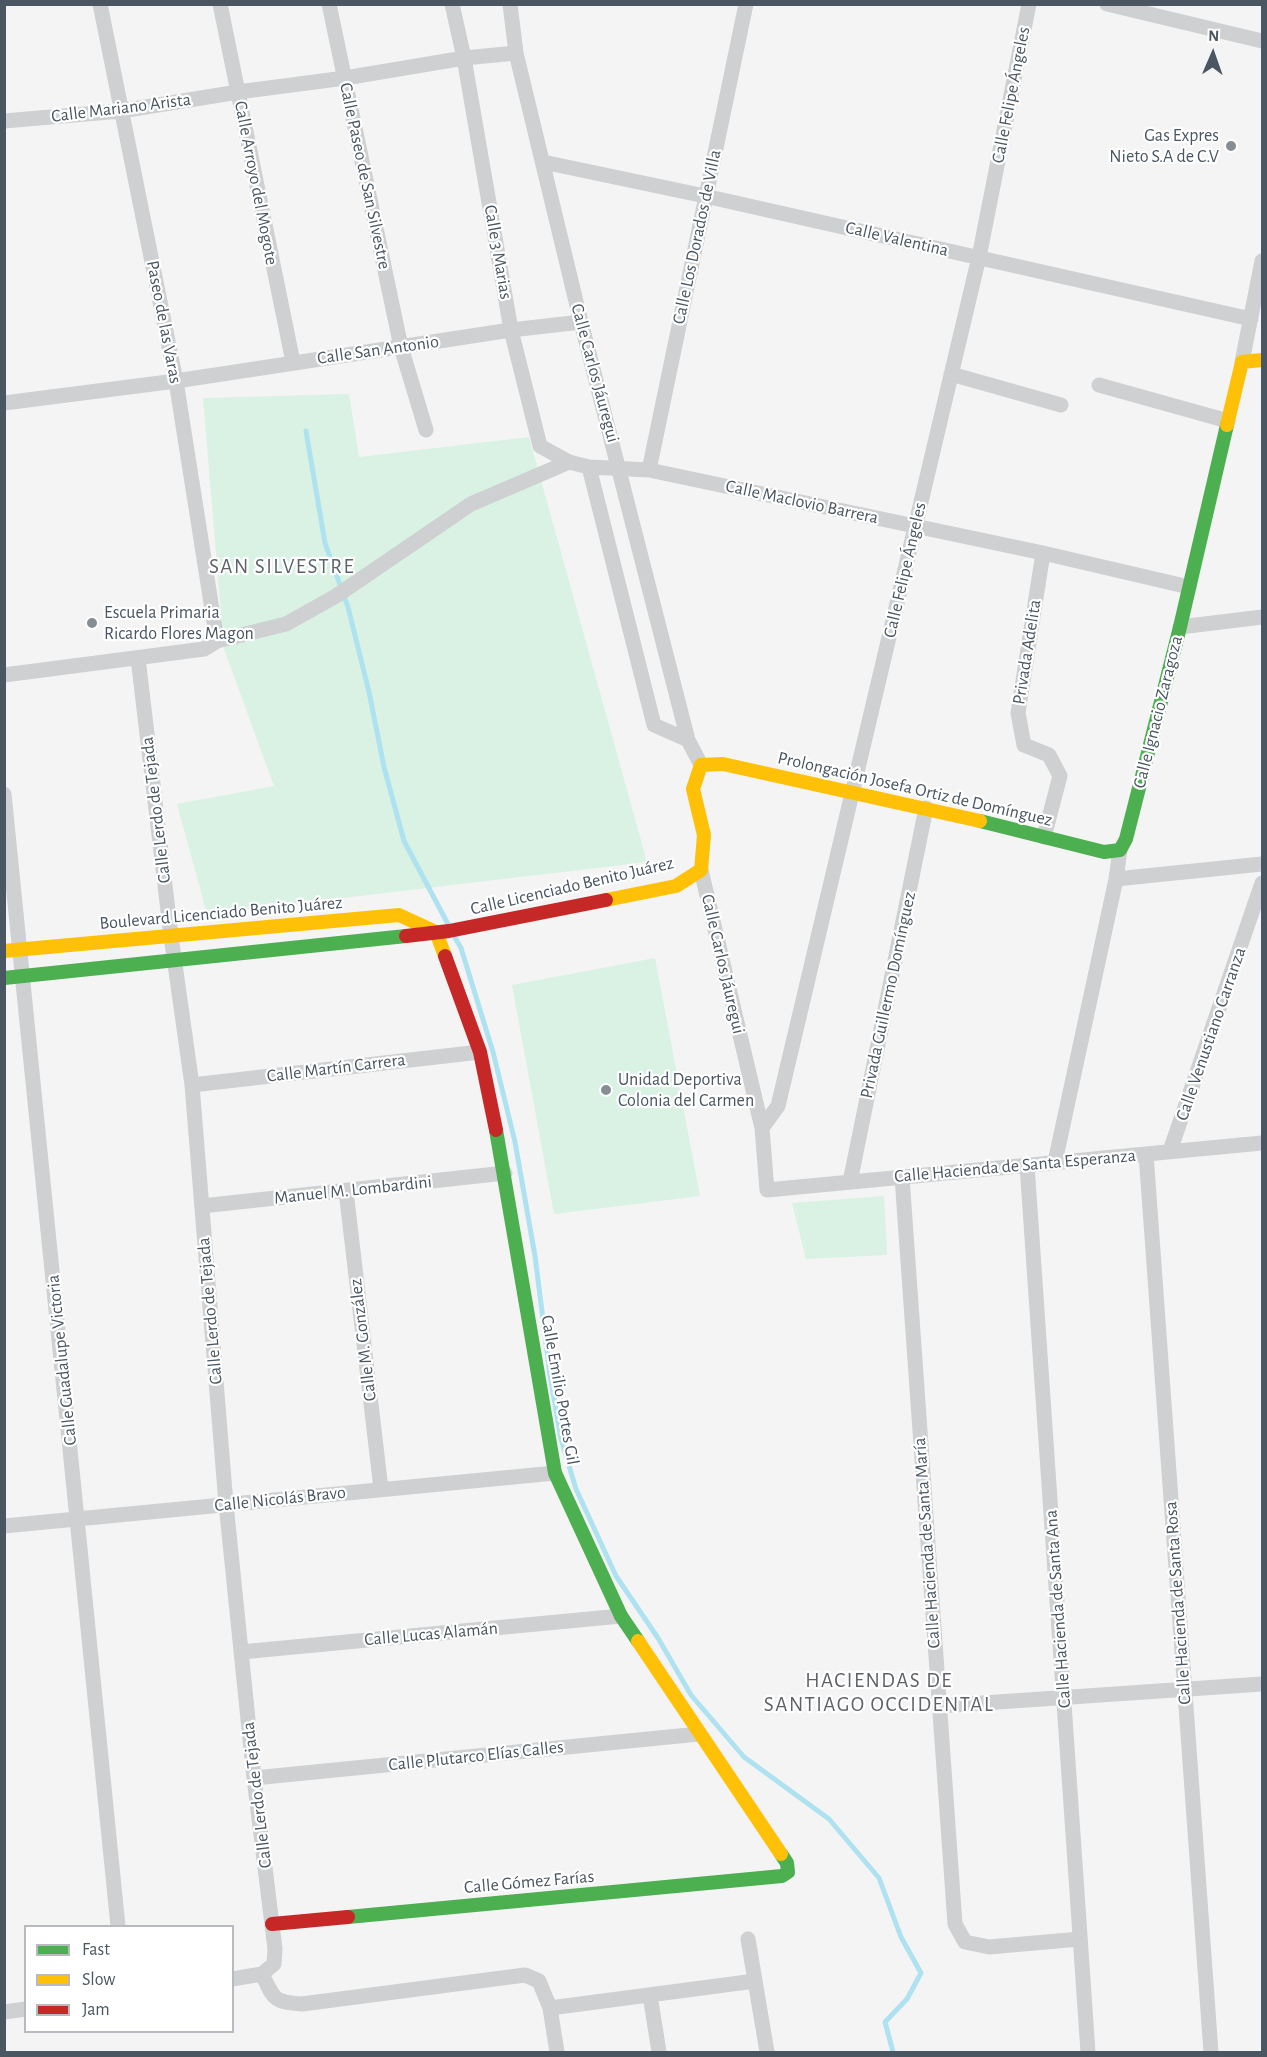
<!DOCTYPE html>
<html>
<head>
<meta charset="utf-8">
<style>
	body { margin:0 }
	#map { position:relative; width:1267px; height:2057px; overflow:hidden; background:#f4f4f4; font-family:"Alegreya Sans",sans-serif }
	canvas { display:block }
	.frame { position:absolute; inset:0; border:6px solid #4a5661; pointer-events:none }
	.legend { position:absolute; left:24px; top:1925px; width:210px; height:108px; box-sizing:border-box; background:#fff; border:2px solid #b7bbc0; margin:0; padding:8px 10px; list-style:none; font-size:18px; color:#4a5661 }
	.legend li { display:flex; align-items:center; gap:12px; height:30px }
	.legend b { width:30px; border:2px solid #b7bbc0 }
	.north { position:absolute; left:1183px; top:24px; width:60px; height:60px; -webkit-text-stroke:4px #fff; paint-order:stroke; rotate:2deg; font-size:16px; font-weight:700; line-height:24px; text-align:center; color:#4a5661 }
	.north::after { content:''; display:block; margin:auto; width:21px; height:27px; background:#4a5661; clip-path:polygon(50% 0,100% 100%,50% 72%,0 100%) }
</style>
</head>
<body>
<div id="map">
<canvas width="1267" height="2057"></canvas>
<div class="frame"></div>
<ul class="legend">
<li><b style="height:8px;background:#4caf50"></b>Fast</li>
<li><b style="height:8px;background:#ffc107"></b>Slow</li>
<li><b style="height:8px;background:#c62828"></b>Jam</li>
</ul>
<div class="north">N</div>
</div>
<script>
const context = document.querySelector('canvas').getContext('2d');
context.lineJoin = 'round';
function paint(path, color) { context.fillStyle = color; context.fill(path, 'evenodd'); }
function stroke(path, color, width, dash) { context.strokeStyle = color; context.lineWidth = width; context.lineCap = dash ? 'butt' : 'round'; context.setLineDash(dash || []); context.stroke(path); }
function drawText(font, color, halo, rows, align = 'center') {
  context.font = font + ' "Alegreya Sans",sans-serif'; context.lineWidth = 4.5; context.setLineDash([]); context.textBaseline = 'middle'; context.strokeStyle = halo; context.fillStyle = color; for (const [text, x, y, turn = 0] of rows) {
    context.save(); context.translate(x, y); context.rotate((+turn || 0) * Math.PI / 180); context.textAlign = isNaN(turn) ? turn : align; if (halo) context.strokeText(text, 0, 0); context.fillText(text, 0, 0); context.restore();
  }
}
paint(new Path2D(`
	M349 394 359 457 529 437 647 862 207 914 177 804 274 786 224 649 203 398Z
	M655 958 700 1196 554 1214 512 985Z
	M884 1196 887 1255 806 1259 792 1203Z`), '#d9f2e3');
stroke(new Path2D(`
	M306 431 325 543 348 607 369 692 384 767 404 841 449 926
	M453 934 461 948 493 1052 515 1142 535 1256 550 1375 561 1439 576 1489 616 1576 658 1638 691 1695 744 1757 829 1819 879 1878 901 1937 921 1973 907 1999 885 2022 893 2052`), '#aee2f0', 5);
stroke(new Path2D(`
	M100 4 176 381 217 641
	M220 4 293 362
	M329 4 401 347 426 430
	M452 4 464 58 511 330 540 446 569 462 589 467 649 470 1043 553 1189 587
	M510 4 516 53 581 322 688 740 701 765
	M1107 4 1262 41
	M4 121 121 111 238 92 345 78 464 58 516 53
	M543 162 705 196 1251 319
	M1242 362 1262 261
	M951 374 1061 405
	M1099 385 1228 421
	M4 403 176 381 511 330 581 322
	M589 467 654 725 688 740
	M649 470 746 4
	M1043 553 1018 713 1024 745 1049 755 1060 776 1044 837
	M1180 627 1262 617
	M138 658 171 936 192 1085 226 1504 254 1778 275 1949 274 1964 262 1974 232 1979
	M4 675 204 649 217 641 286 624 336 596 471 504 569 462
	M4 794 118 1926
	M701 870 762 1128 767 1190 1262 1143
	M1116 879 1262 864
	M192 1085 480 1052
	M762 1128 778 1106 979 257 1029 4
	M1170 1151 1262 883
	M1146 1154 1211 2052
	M1055 1162 1116 879 1120 850
	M1027 1165 1088 2052
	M902 1177 955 1924 965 1942 989 1947 1080 1939
	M850 1182 926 808
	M346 1191 381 1489
	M202 1206 505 1173
	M4 1526 555 1473
	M241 1652 621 1616
	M939 1706 1262 1684
	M254 1778 699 1734
	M748 1939 767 2052
	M262 1974C274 1999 273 2002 302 2004L525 1975 539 1981 550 2008 557 2052
	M650 1995 659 2052
	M550 2008 755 1981
	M4 2012 26 2009`), '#ced0d2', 15);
stroke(new Path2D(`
	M980 821 1104 852 1120 850 1126 839 1180 627 1227 425
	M4 978 406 936
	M496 1130 555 1473 621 1616 638 1641
	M348 1917 782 1876 788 1872 787 1863 781 1854`), '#4caf50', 14);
stroke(new Path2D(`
	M1227 425 1242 362 1262 360
	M606 900 676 886 701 870 704 835 693 789 701 765 723 764 980 821
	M4 951 399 915 436 932 445 956
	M638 1641 781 1854`), '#ffc107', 14);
stroke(new Path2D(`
	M406 936 449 931 606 900
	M445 956 480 1052 496 1130
	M272 1924 348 1917`), '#c62828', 14);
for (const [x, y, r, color] of [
	[1231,146,6,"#868d94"],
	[92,623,6,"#868d94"],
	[606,1090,6,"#868d94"]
]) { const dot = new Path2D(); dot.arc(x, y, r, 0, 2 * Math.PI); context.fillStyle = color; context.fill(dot); stroke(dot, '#fff', 2); }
drawText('18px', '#4a5661', '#fff', [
	["Calle Felipe Ángeles",1011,95,-79],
	["Calle Mariano Arista",121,108,-7],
	["Calle Paseo de San Silvestre",365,176,78],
	["Calle Arroyo del Mogote",256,183,79],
	["Calle Los Dorados de Villa",697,237,-78],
	["Calle Valentina",897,239,13],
	["Calle 3 Marias",498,252,80],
	["Paseo de las Varas",164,322,79],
	["Calle San Antonio",378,350,-8],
	["Calle Carlos Jáuregui",595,373,75],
	["Calle Maclovio Barrera",802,502,12],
	["Calle Felipe Ángeles",905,570,-77],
	["Privada Adelita",1027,652,-81],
	["Calle Ignacio Zaragoza",1158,712,-76],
	["Prolongación Josefa Ortiz de Domínguez",915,789,13],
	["Calle Lerdo de Tejada",156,810,-97],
	["Calle Licenciado Benito Juárez",572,886,-13],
	["Boulevard Licenciado Benito Juárez",221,913,-5],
	["Calle Carlos Jáuregui",723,964,77],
	["Privada Guillermo Domínguez",888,995,-78],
	["Calle Venustiano Carranza",1211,1034,-71],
	["Calle Martín Carrera",336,1068,-7],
	["Calle Hacienda de Santa Esperanza",1015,1166,-5],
	["Manuel M. Lombardini",353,1190,-6],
	["Calle Lerdo de Tejada",210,1311,-95],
	["Calle M. González",363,1340,-97],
	["Calle Guadalupe Victoria",62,1360,-96],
	["Calle Emilio Portes Gil",560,1390,80],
	["Calle Nicolás Bravo",280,1499,-6],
	["Calle Hacienda de Santa María",927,1543,-94],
	["Calle Hacienda de Santa Rosa",1178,1603,-94],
	["Calle Hacienda de Santa Ana",1058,1609,-94],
	["Calle Lucas Alamán",431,1634,-5],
	["Calle Plutarco Elías Calles",476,1756,-6],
	["Calle Lerdo de Tejada",257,1795,-97],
	["Calle Gómez Farías",529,1882,-5]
]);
drawText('18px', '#4a5661', '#fff', [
	["Gas Expres",1219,136,"right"],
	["Nieto S.A de C.V",1219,157,"right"],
	["Escuela Primaria",104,613],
	["Ricardo Flores Magon",104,634],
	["Unidad Deportiva",618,1080],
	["Colonia del Carmen",618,1101]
], 'left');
context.letterSpacing = '1.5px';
drawText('21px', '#5f6368', '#fff', [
	["SAN SILVESTRE",282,567],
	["HACIENDAS DE",879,1681],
	["SANTIAGO OCCIDENTAL",879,1705]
]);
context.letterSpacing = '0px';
</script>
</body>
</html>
